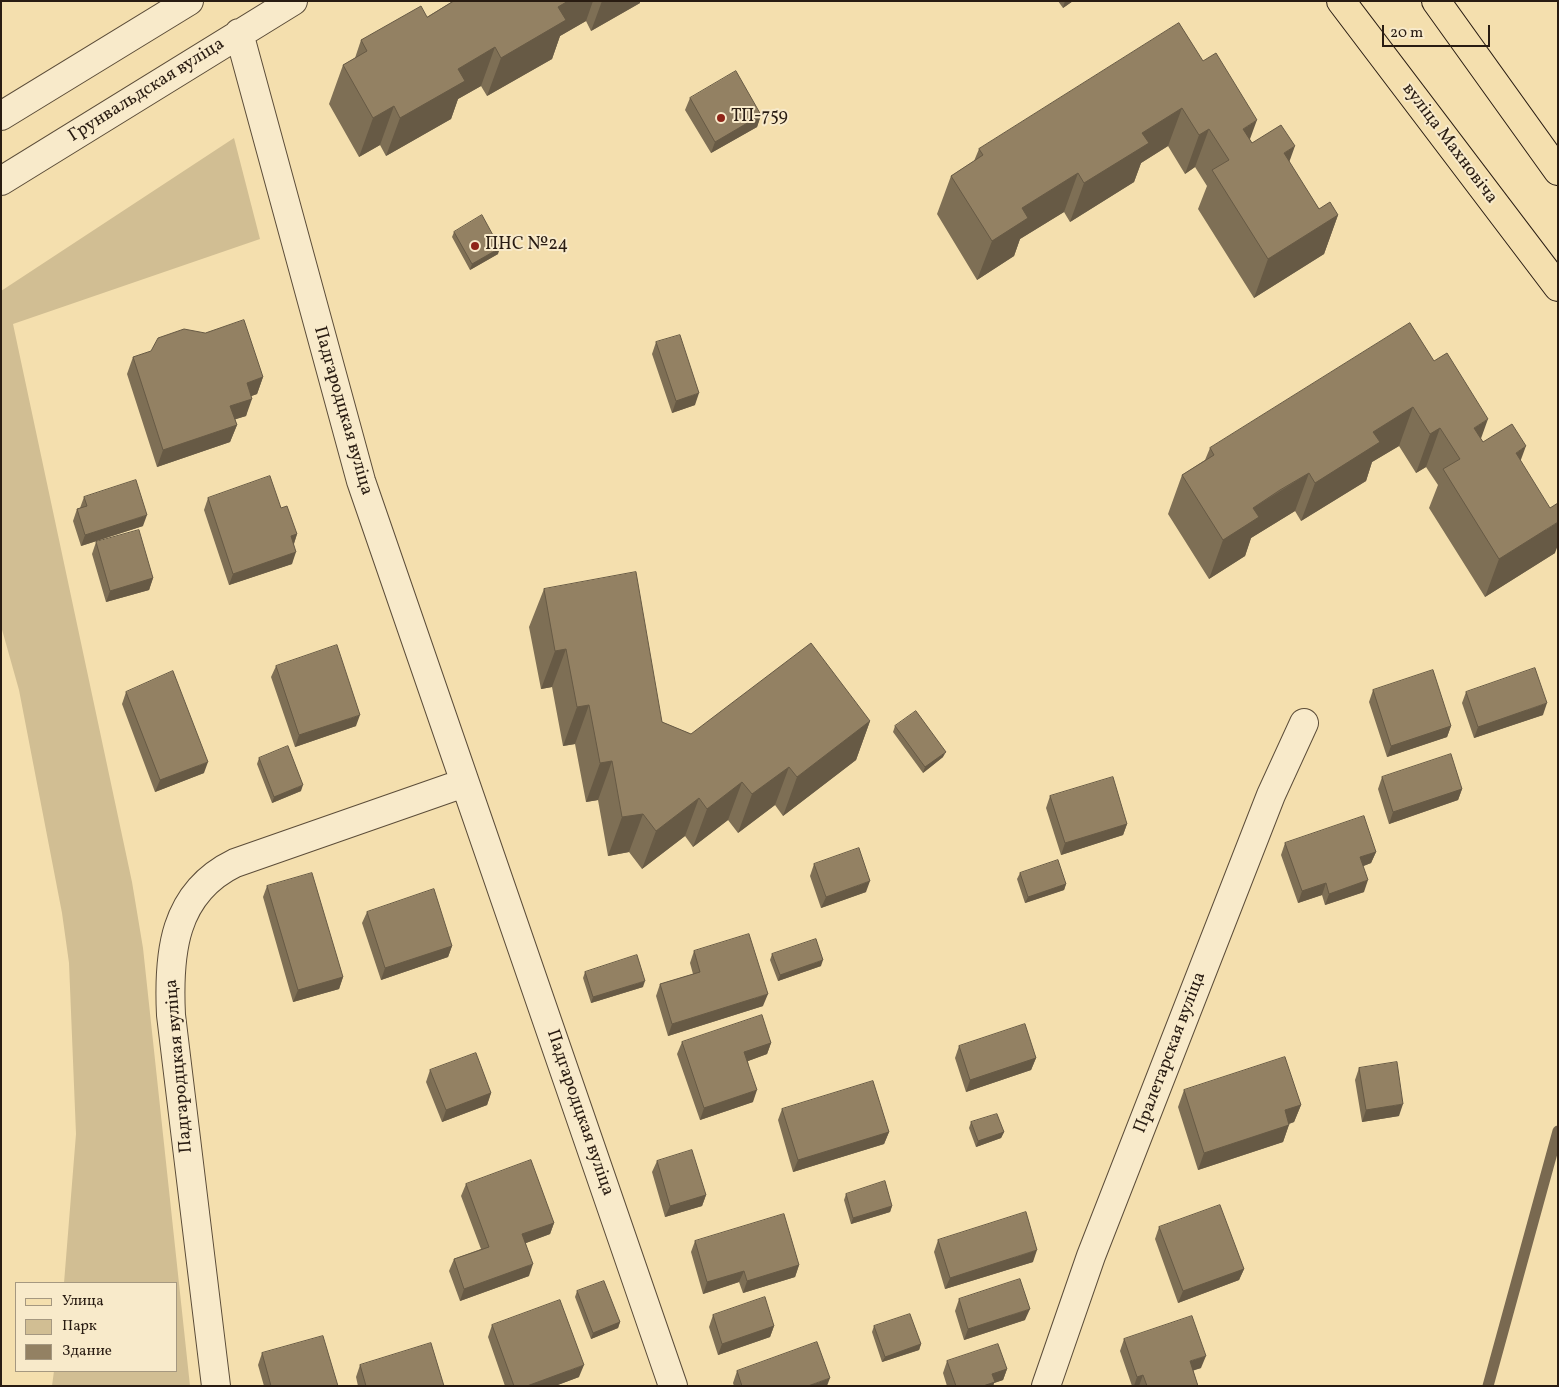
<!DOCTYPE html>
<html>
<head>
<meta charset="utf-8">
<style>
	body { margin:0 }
	#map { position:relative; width:1559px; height:1387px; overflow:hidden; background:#f4dfae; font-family:Vollkorn,serif }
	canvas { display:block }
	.frame { position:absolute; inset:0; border:2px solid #291c12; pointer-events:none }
	.legend { position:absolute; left:15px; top:1282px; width:162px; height:90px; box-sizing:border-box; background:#f8eaca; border:1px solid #a59880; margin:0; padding:6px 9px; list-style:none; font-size:15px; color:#291c12 }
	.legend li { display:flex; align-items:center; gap:10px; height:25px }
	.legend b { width:25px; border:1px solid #a59880 }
	.scale { position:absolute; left:1382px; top:25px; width:108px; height:22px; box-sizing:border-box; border:2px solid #291c12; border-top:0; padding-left:6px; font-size:15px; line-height:18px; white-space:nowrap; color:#291c12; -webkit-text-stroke:4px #f8eaca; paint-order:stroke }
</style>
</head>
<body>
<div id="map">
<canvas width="1559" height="1387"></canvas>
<div class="frame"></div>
<ul class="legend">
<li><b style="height:6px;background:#f4dfae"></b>Улица</li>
<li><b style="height:14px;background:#d1be93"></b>Парк</li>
<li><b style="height:14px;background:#938163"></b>Здание</li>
</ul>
<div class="scale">20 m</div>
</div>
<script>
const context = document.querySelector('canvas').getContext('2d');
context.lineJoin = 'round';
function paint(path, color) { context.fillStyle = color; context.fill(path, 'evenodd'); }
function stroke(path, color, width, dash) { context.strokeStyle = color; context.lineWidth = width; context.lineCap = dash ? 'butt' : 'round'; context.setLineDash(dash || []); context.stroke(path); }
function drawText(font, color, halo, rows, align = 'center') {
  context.font = font + ' Vollkorn,serif'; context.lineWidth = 4; context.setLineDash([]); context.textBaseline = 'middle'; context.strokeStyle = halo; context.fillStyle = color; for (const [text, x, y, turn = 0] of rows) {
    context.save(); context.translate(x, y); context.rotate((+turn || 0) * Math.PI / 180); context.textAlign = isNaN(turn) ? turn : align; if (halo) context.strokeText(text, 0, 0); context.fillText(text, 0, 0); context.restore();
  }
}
paint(new Path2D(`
	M234 138 260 239 13 324 132 882 143 948 190 1386H52L54 1371H176V1283H64L76 1134 69 963 62 913 19 690 1 626V291Z`), '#d1be93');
stroke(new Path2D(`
	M1488 1386 1558 1131`), '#796950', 11);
const minor = new Path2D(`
	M239 33 361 481 673 1386
	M1 116 189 1
	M1 181 293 1
	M216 1386 171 1015C168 954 173 893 235 863L464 783
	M1046 1386 1091 1256 1271 795 1304 723`);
const major = new Path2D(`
	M1341 1 1558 287
	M1436 1 1558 171`);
stroke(minor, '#5c4d39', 30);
stroke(major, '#291c12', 30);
stroke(minor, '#f8eaca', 28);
stroke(major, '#f4dfae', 28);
paint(new Path2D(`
	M453 1H640V3L591 31 586 21 560 36 552 59 487 96 481 86 458 99 451 119 386 156 380 145 359 157 329 104 343 65 355 58 361 40 427 17Z
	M1058 1H1073L1063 8Z
	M1179 23 1252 143 1289 162 1319 209 1338 215 1324 254 1254 298 1198 209 1207 186 1195 167 1185 174 1168 146 1141 163 1134 182 1070 222 1064 212 1020 239 1014 256 977 280 937 214 951 176 974 161 979 149Z
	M690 98 761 115 757 127 711 153 685 110Z
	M454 232 498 254 470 270 452 237Z
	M1410 323 1483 442 1520 461 1555 553 1485 597 1429 508 1438 485 1426 467 1416 473 1399 446 1372 462 1366 481 1301 521 1295 511 1251 538 1245 556 1209 579 1168 514 1182 475 1205 460 1210 448Z
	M656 342 695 405 672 413 652 354Z
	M133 357 263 377 257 394 251 396 246 416 235 419 237 425 230 442 157 467 127 374Z
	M84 497 143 526 81 546 73 521 77 509 80 508Z
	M208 498 281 508 297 534 294 544 292 564 229 585 204 510Z
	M96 542 153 578 149 590 106 602 92 554Z
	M544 589 662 722 691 734 870 721 856 760 783 816 775 805 738 833 728 820 693 847 685 836 642 869 629 852 608 856 598 800 586 802 575 744 563 746 552 687 541 689 529 627Z
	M276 666 356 726 295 747 271 677Z
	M1373 690 1451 726 1447 737 1387 757 1369 702Z
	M126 692 204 773 155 792 122 704Z
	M1466 692 1543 715 1474 738 1462 703Z
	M895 726 943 757 923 773 893 732Z
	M259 758 301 791 272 803 257 764Z
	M1382 777 1462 789 1458 800 1389 824 1378 789Z
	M1050 796 1127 824 1123 835 1061 855 1046 808Z
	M1285 843 1376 852 1371 863 1363 866 1364 892 1325 905 1322 895 1298 903 1281 855Z
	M814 864 866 892 821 908 810 876Z
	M1020 873 1066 884 1064 890 1025 903 1017 879Z
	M267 886 343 977 339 989 293 1002 263 897Z
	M367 912 452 946 448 957 381 980 362 923Z
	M694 951 763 1006 668 1036 656 996 660 984 693 974 690 963Z
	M772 954 821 966 778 981 770 960Z
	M585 972 643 987 591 1003 583 978Z
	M682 1042 771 1043 767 1054 748 1061 753 1102 700 1120 677 1054Z
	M959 1046 1036 1058 1031 1070 966 1092 955 1058Z
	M1359 1068 1399 1116 1362 1122 1355 1080Z
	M430 1070 491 1093 487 1105 442 1122 426 1082Z
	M1184 1090 1301 1105 1294 1122 1289 1124 1283 1142 1198 1170 1178 1107Z
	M782 1109 889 1132 884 1144 793 1172 778 1120Z
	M971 1122 1004 1132 1001 1138 976 1147 969 1128Z
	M657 1161 706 1195 702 1206 665 1217 652 1172Z
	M466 1184 554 1223 550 1234 526 1243 529 1276 460 1301 449 1271 454 1259 481 1249 461 1196Z
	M846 1194 892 1206 890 1212 851 1224 844 1200Z
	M1159 1227 1244 1269 1239 1280 1178 1303 1155 1239Z
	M938 1240 1033 1262 945 1289 934 1252Z
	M695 1241 799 1265 795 1277 743 1293 739 1282 703 1294 691 1252Z
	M577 1291 620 1322 618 1328 591 1339 575 1297Z
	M959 1299 1025 1320 964 1340 955 1311Z
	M713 1315 774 1326 770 1337 718 1355 709 1327Z
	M492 1325 579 1377 555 1386H505L488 1337Z
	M874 1326 921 1344 919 1350 882 1362 872 1332Z
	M1124 1339 1201 1368 1193 1370 1198 1386H1132L1120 1351Z
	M262 1353 338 1386H264L258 1365Z
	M947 1361 1007 1369 1003 1380 994 1383 993 1386H947L943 1373Z
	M360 1365 444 1386H358L356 1377Z
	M737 1371 827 1386H734L733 1383Z`), '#7e6f55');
paint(new Path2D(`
	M568 1H593L586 21 560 36 552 59 487 96 501 58 558 7Z
	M602 1H640V3L591 31Z
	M1065 1H1073L1063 8Z
	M495 47 481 86 458 99 451 119 386 156 400 118 458 69Z
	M394 106 380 145 359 157 373 118Z
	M1182 108 1168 146 1141 163 1134 182 1070 222 1084 183 1142 133Z
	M761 115 757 127 711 153 715 142Z
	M1257 120 1243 158V129Z
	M1209 129 1195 167 1185 174 1199 135Z
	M1295 146 1281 185 1284 153Z
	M1078 173 1064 212 1020 239 1014 256 977 280 992 241 1022 208Z
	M1338 215 1324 254 1254 298 1268 259Z
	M500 248 498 254 470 270 472 264Z
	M263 377 257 394 241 400 247 383Z
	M699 393 695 405 672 413 676 401Z
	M252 399 246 416 224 423 230 406Z
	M1413 407 1399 446 1372 462 1366 481 1301 521 1315 483 1373 432Z
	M1488 419 1474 458V428Z
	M237 425 230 442 157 467 163 450Z
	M1440 428 1426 467 1416 473 1430 434Z
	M1526 446 1512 484 1516 453Z
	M1309 473 1295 511 1251 538 1245 556 1209 579 1223 540 1253 508Z
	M147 515 143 526 81 546 85 535Z
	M1558 522V545L1555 553 1485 597 1499 559Z
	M297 534 293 546 291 536Z
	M296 552 292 564 229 585 233 574Z
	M153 578 149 590 106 602 110 591Z
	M566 649 552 687 541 689 555 651Z
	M1547 703 1543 715 1474 738 1478 727Z
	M589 705 575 744 563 746 577 707Z
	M360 715 356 726 295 747 299 735Z
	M870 721 856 760 783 816 797 777Z
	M1451 726 1447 737 1387 757 1391 746Z
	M946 752 943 757 923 773 925 767Z
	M612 761 598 800 586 802 600 763Z
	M208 762 204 773 155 792 160 780Z
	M789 767 775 805 738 833 752 794Z
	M742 782 728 820 693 847 707 809Z
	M303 785 301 791 272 803 274 797Z
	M1462 789 1458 800 1389 824 1393 812Z
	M699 798 685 836 642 869 656 831Z
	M643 814 629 852 608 856 622 817Z
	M1127 824 1123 835 1061 855 1065 843Z
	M1376 852 1371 863 1356 869 1360 857Z
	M1368 880 1364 892 1325 905 1329 894Z
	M870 881 866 892 821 908 826 897Z
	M1326 883 1322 895 1298 903 1302 891Z
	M1066 884 1064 890 1025 903 1028 897Z
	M452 946 448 957 381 980 385 968Z
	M823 960 821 966 778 981 780 975Z
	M343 977 339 989 293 1002 298 990Z
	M645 981 643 987 591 1003 593 997Z
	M768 994 763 1006 668 1036 672 1024Z
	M771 1043 767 1054 740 1064 744 1052Z
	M1036 1058 1031 1070 966 1092 970 1080Z
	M757 1090 753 1102 700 1120 704 1108Z
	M491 1093 487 1105 442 1122 446 1110Z
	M1403 1104 1399 1116 1362 1122 1366 1110Z
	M1301 1105 1294 1122 1279 1127 1285 1110Z
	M1289 1125 1283 1142 1198 1170 1204 1153Z
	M889 1132 884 1144 793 1172 798 1160Z
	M1004 1132 1001 1138 976 1147 978 1141Z
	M706 1195 702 1206 665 1217 670 1206Z
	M892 1206 890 1212 851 1224 853 1218Z
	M554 1223 550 1234 518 1246 522 1234Z
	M1037 1250 1033 1262 945 1289 950 1278Z
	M533 1264 529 1276 460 1301 464 1289Z
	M799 1265 795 1277 743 1293 747 1281Z
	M1244 1269 1239 1280 1178 1303 1183 1291Z
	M744 1271 739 1282 703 1294 707 1282Z
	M1030 1309 1025 1320 964 1340 968 1329Z
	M620 1322 618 1328 591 1339 593 1333Z
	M774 1326 770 1337 718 1355 722 1344Z
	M921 1344 919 1350 882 1362 885 1357Z
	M1206 1356 1201 1368 1186 1373 1190 1361Z
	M584 1365 579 1377 555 1386H527Z
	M1007 1369 1003 1380 994 1383 993 1386H983L992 1374Z
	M1143 1375 1139 1386H1134L1137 1377Z
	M830 1378 827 1386H808Z`), '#675a45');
const building = new Path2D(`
	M454 1H568L558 7 566 20 501 58 495 47 458 69 465 81 400 118 394 106 373 118 343 65 367 51 361 40 421 6 427 17Z
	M1179 23 1203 61 1216 53 1257 120 1243 129 1252 143 1281 125 1295 146 1284 153 1319 209 1330 202 1338 215 1268 259 1212 170 1229 160 1209 129 1199 135 1182 108 1142 133 1149 143 1084 183 1078 173 1022 208 1028 218 992 241 951 176 983 155 979 149Z
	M736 71 761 115 715 142 690 98Z
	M482 215 500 248 472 264 454 232Z
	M244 320 263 377 247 383 252 399 230 406 237 425 163 450 133 357 151 351 158 338 184 329 205 333Z
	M1410 323 1434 361 1447 353 1488 419 1474 428 1483 442 1512 424 1526 446 1516 453 1550 508 1558 503V522L1499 559 1443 469 1460 459 1440 428 1430 434 1413 407 1373 432 1380 442 1315 483 1309 473 1280 490 1253 508 1259 517 1223 540 1182 475 1214 455 1210 448Z
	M680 335 699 393 676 401 656 342Z
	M270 476 281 508 287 506 297 534 291 536 296 552 233 574 208 498Z
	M136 480 147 515 85 535 77 509 87 506 84 497Z
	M139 530 153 578 110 591 96 542Z
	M636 572 662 722 691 734 811 643 870 721 797 777 789 767 752 794 742 782 707 809 699 798 656 831 643 814 622 817 612 761 600 763 589 705 577 707 566 649 555 651 544 589Z
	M337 645 360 715 299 735 276 666Z
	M1535 668 1547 703 1478 727 1466 692Z
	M1433 670 1451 726 1391 746 1373 690Z
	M173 671 208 762 160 780 126 692Z
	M916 711 946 752 925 767 895 726Z
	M288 746 303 785 274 797 259 758Z
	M1451 754 1462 789 1393 812 1382 777Z
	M1113 777 1127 824 1065 843 1050 796Z
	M1364 816 1376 852 1360 857 1368 880 1329 894 1326 883 1302 891 1285 843Z
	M859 848 870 881 826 897 814 864Z
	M1058 860 1066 884 1028 897 1020 873Z
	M312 873 343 977 298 990 267 886Z
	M434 889 452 946 385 968 367 912Z
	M749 934 768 994 672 1024 660 984 700 972 694 951Z
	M816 939 823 960 780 975 772 954Z
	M637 955 645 981 593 997 585 972Z
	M762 1015 771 1043 744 1052 757 1090 704 1108 682 1042Z
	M1025 1024 1036 1058 970 1080 959 1046Z
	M476 1053 491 1093 446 1110 430 1070Z
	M1285 1057 1301 1105 1285 1110 1289 1125 1204 1153 1184 1090Z
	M1397 1062 1403 1104 1366 1110 1359 1068Z
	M873 1081 889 1132 798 1160 782 1109Z
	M997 1114 1004 1132 978 1141 971 1122Z
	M692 1150 706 1195 670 1206 657 1161Z
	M531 1160 554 1223 522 1234 533 1264 464 1289 454 1259 489 1247 466 1184Z
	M885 1181 892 1206 853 1218 846 1194Z
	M1220 1205 1244 1269 1183 1291 1159 1227Z
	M1026 1212 1037 1250 950 1278 938 1240Z
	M784 1214 799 1265 747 1281 744 1271 707 1282 695 1241Z
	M1020 1279 1030 1309 968 1329 959 1299Z
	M604 1281 620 1322 593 1333 577 1291Z
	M765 1297 774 1326 722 1344 713 1315Z
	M560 1300 584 1365 527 1386H514L492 1325Z
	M910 1314 921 1344 885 1357 874 1326Z
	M1192 1316 1206 1356 1190 1361 1198 1386H1147L1143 1375 1137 1377 1124 1339Z
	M323 1336 338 1386H271L262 1353Z
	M817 1342 830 1378 808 1386H742L737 1371Z
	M431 1343 444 1386H366L360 1365Z
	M998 1344 1007 1369 992 1374 995 1382 983 1386H956L947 1361Z`);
paint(building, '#938163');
stroke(building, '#675a45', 1);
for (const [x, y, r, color] of [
	[721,118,5,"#8f2418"],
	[475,246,5,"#8f2418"]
]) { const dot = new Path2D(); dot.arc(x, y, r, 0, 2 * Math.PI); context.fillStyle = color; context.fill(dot); stroke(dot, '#f8eaca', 2); }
drawText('18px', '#291c12', '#f8eaca', [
	["Грунвальдская вуліца",147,91,-32],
	["вуліца Махновіча",1449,144,53],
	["Падгародцкая вуліца",342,411,74],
	["Пралетарская вуліца",1171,1053,-69],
	["Падгародцкая вуліца",180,1066,-95],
	["Падгародцкая вуліца",579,1113,71]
]);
drawText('18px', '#291c12', '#f8eaca', [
	["ТП-759",731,118],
	["ПНС №24",485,246]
], 'left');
</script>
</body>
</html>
